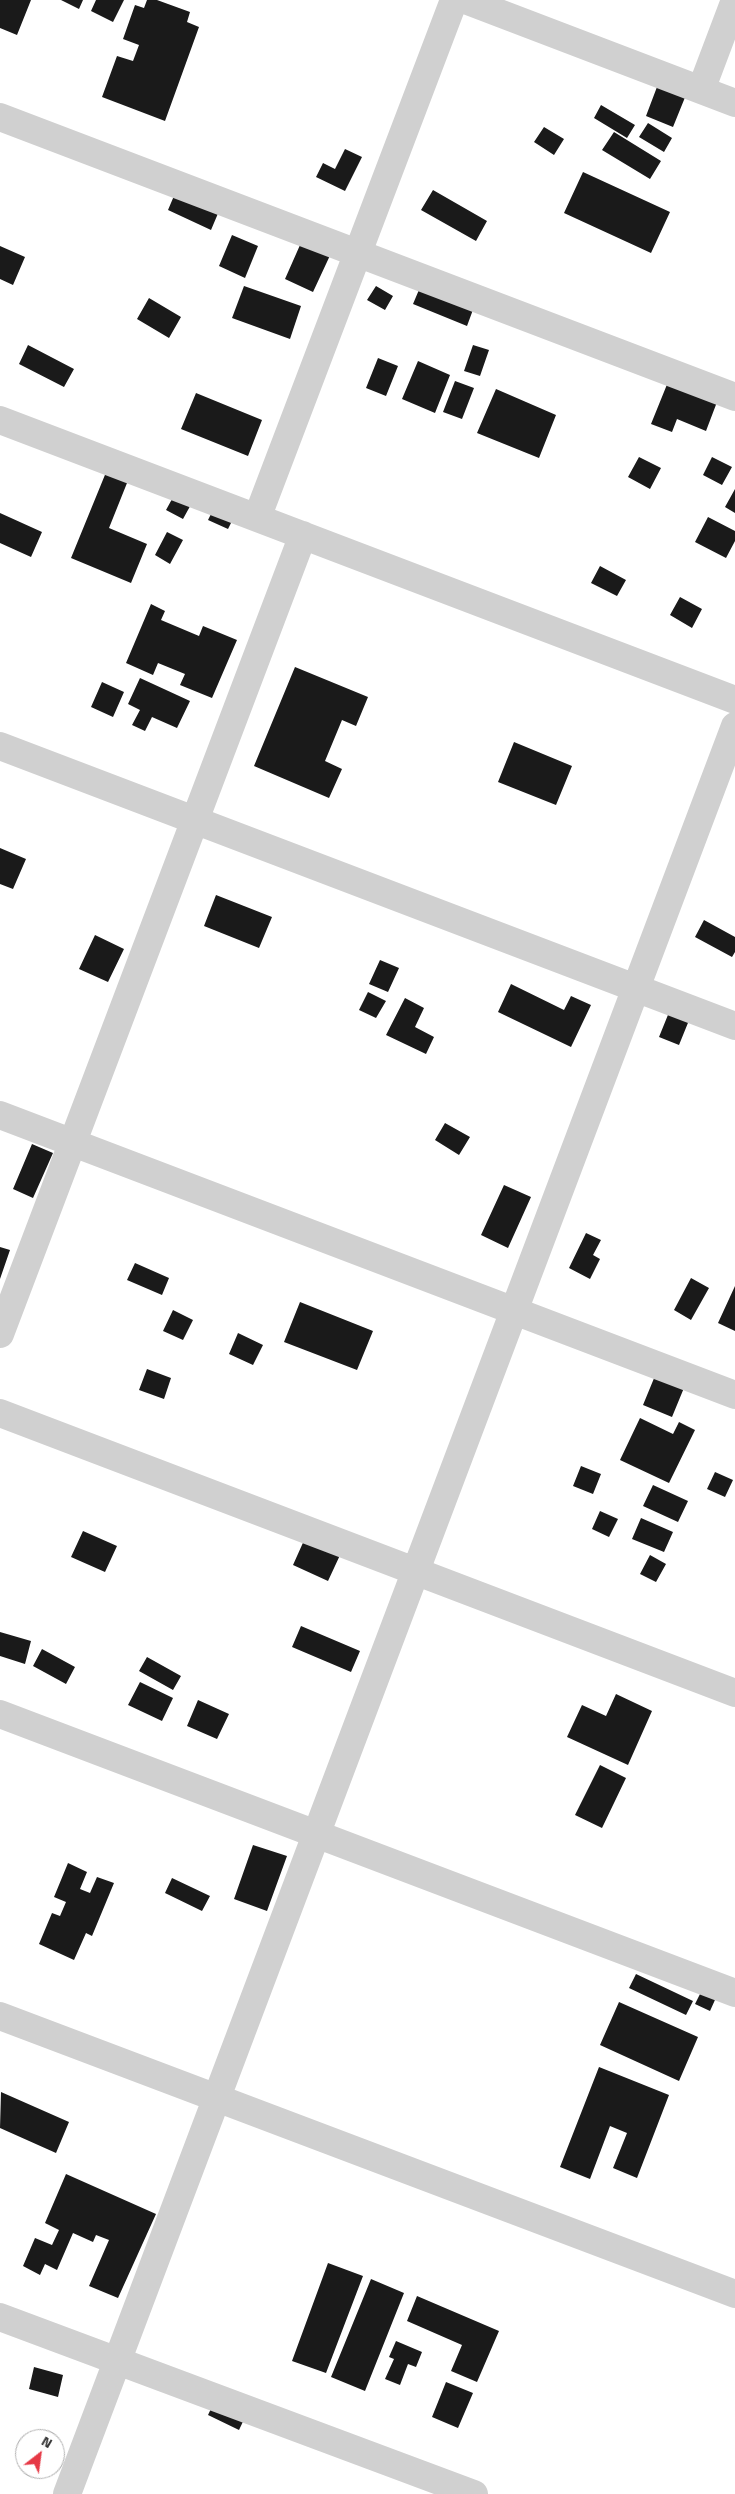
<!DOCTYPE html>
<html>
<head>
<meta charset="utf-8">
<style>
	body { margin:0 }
	#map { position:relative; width:735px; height:2494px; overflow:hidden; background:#fff; font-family:"Titillium Web",sans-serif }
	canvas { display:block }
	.north { position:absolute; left:15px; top:2429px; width:50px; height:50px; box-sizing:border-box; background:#fff; border:1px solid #adadad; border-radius:50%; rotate:30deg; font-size:14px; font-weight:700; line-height:20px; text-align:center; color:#333 }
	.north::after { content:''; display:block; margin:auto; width:18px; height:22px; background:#e63946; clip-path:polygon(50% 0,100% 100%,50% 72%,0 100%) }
</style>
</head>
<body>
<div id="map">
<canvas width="735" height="2494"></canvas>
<div class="north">N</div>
</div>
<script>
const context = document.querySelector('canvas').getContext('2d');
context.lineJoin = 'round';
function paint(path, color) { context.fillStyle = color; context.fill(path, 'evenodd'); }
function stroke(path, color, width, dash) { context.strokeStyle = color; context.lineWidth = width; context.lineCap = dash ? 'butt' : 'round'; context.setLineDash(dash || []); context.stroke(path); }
paint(new Path2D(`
	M0 0H31L17 35 0 28Z
	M61 0H83L79 9Z
	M96 0H124L113 22 91 11Z
	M147 0H157L190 12 187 22 199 27 165 121 102 97 117 56 133 61 139 45 123 39 135 5 144 8Z
	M660 79 688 90 673 127 646 116Z
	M601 105 635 125 627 138 594 118Z
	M648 123 672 138 664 152 639 137Z
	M544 127 564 139 554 155 534 142Z
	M614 132 661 161 650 179 602 150Z
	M345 149 362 157 345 191 316 177 323 163 335 169Z
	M583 172 670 212 651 253 564 213Z
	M179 184 222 204 211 230 168 210Z
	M433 190 487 221 476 241 421 210Z
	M232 235 258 246 245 278 219 266Z
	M304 236 333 249 313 292 285 279Z
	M0 246 25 257 13 285 0 279Z
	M421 285 474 307 467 326 413 304Z
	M244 286 301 306 290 339 232 318Z
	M376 286 393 296 385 310 367 300Z
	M149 298 181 317 169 338 137 319Z
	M28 345 74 369 64 387 19 364Z
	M473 345 489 350 480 376 464 371Z
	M378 358 398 366 386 396 366 388Z
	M418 361 450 375 435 413 402 399Z
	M455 381 474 388 462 419 443 412Z
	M668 382 717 402 706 431 677 419 672 432 651 424Z
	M496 389 556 415 539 458 477 433Z
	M196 393 262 420 248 456 181 429Z
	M639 457 661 468 650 489 628 477Z
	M712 457 732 467 722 485 703 475Z
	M109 465 131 473 109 528 147 544 131 583 71 558Z
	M735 489V513L725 507Z
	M177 490 194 499 183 519 166 510Z
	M216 504 236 513 228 529 208 520Z
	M0 513 42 532 31 557 0 543Z
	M708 517 735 531V541L726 558 695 542Z
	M167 532 183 540 170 564 155 555Z
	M600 566 626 580 617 596 591 583Z
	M680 597 702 609 692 628 670 615Z
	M151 604 165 611 161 620 199 636 203 626 237 640 212 698 180 685 185 674 158 663 153 675 126 663Z
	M295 667 368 697 356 726 342 720 325 761 342 769 329 798 254 766Z
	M140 678 190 701 177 728 152 717 145 731 132 725 140 710 128 704Z
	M102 682 124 692 113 717 91 707Z
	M514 742 572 766 556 805 498 782Z
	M0 848 26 859 13 889 0 884Z
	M216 895 272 917 259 948 204 926Z
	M704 920 735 937V952L732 957 695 937Z
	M95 935 124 949 108 982 79 969Z
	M380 960 399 968 388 992 369 984Z
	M511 984 564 1010 571 996 591 1005 571 1047 498 1012Z
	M368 992 386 1001 376 1018 359 1010Z
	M405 998 424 1008 415 1027 434 1037 426 1054 386 1035Z
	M674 1000 694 1008 679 1045 659 1037Z
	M445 1123 470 1137 459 1155 435 1140Z
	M32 1144 53 1153 33 1198 13 1189Z
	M504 1185 531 1197 508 1248 481 1235Z
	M586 1233 601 1240 593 1255 600 1259 590 1279 569 1268Z
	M0 1247 10 1250 0 1279Z
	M135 1263 169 1278 162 1295 127 1280Z
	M691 1278 709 1288 691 1320 674 1310Z
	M735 1286V1331L718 1323Z
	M300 1302 373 1331 357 1370 284 1342Z
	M173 1310 193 1320 183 1340 163 1331Z
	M238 1333 263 1345 253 1365 229 1354Z
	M147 1369 171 1378 164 1399 139 1390Z
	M657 1371 686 1383 672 1417 643 1405Z
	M640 1418 673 1434 679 1422 695 1430 669 1483 620 1460Z
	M581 1466 601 1474 593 1494 573 1486Z
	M715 1472 733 1480 725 1497 707 1489Z
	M653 1485 688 1501 678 1522 643 1506Z
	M600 1511 618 1519 609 1537 592 1529Z
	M641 1518 673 1532 664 1552 632 1539Z
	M83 1531 117 1546 105 1572 71 1557Z
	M306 1536 341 1553 328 1581 293 1565Z
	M650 1555 666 1564 656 1582 640 1574Z
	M301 1626 360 1651 351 1672 292 1647Z
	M0 1632 31 1641 25 1664 0 1656Z
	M42 1649 75 1667 66 1684 33 1666Z
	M147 1657 181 1676 173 1690 139 1671Z
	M140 1682 173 1698 162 1721 128 1705Z
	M616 1694 652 1711 628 1765 567 1737 582 1705 606 1716Z
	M198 1700 229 1714 217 1739 187 1726Z
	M600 1765 626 1778 602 1828 575 1815Z
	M253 1845 287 1856 267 1911 234 1899Z
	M68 1863 87 1872 80 1889 90 1893 97 1877 114 1883 92 1936 86 1933 74 1960 39 1944 52 1913 60 1916 66 1902 54 1897Z
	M172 1878 210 1896 202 1911 165 1893Z
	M636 1974 693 2001 686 2015 629 1988Z
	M705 1984 719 1991 710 2011 695 2004Z
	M619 2002 698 2037 679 2081 600 2045Z
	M599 2067 669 2095 637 2178 613 2168 627 2133 610 2126 590 2179 560 2167Z
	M1 2092 69 2122 56 2153 0 2128Z
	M66 2174 156 2214 118 2298 89 2286 109 2240 96 2235 93 2242 73 2233 57 2270 45 2264 40 2275 23 2266 35 2238 52 2245 59 2230 45 2223Z
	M328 2263 363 2276 326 2373 292 2361Z
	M371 2279 404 2293 365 2391 331 2377Z
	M417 2296 499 2331 477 2382 451 2371 462 2345 407 2321Z
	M396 2341 422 2352 416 2367 408 2364 400 2385 385 2379 394 2359 389 2357Z
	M34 2367 63 2375 58 2397 29 2389Z
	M446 2382 473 2393 458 2428 432 2417Z
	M218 2394 249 2409 239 2430 208 2415Z`), '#1a1a1a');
stroke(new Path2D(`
	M465 0 735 103
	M701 90 735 0
	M0 117 735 397
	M0 420 735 700
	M257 518 454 0
	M0 746 735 1026
	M0 1115 735 1395
	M0 1334 303 535
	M0 1413 735 1693
	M0 1714 735 1993
	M0 2016 735 2294
	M0 2317 474 2494
	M67 2494 735 726`), '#d0d0d0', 28);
</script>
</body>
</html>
